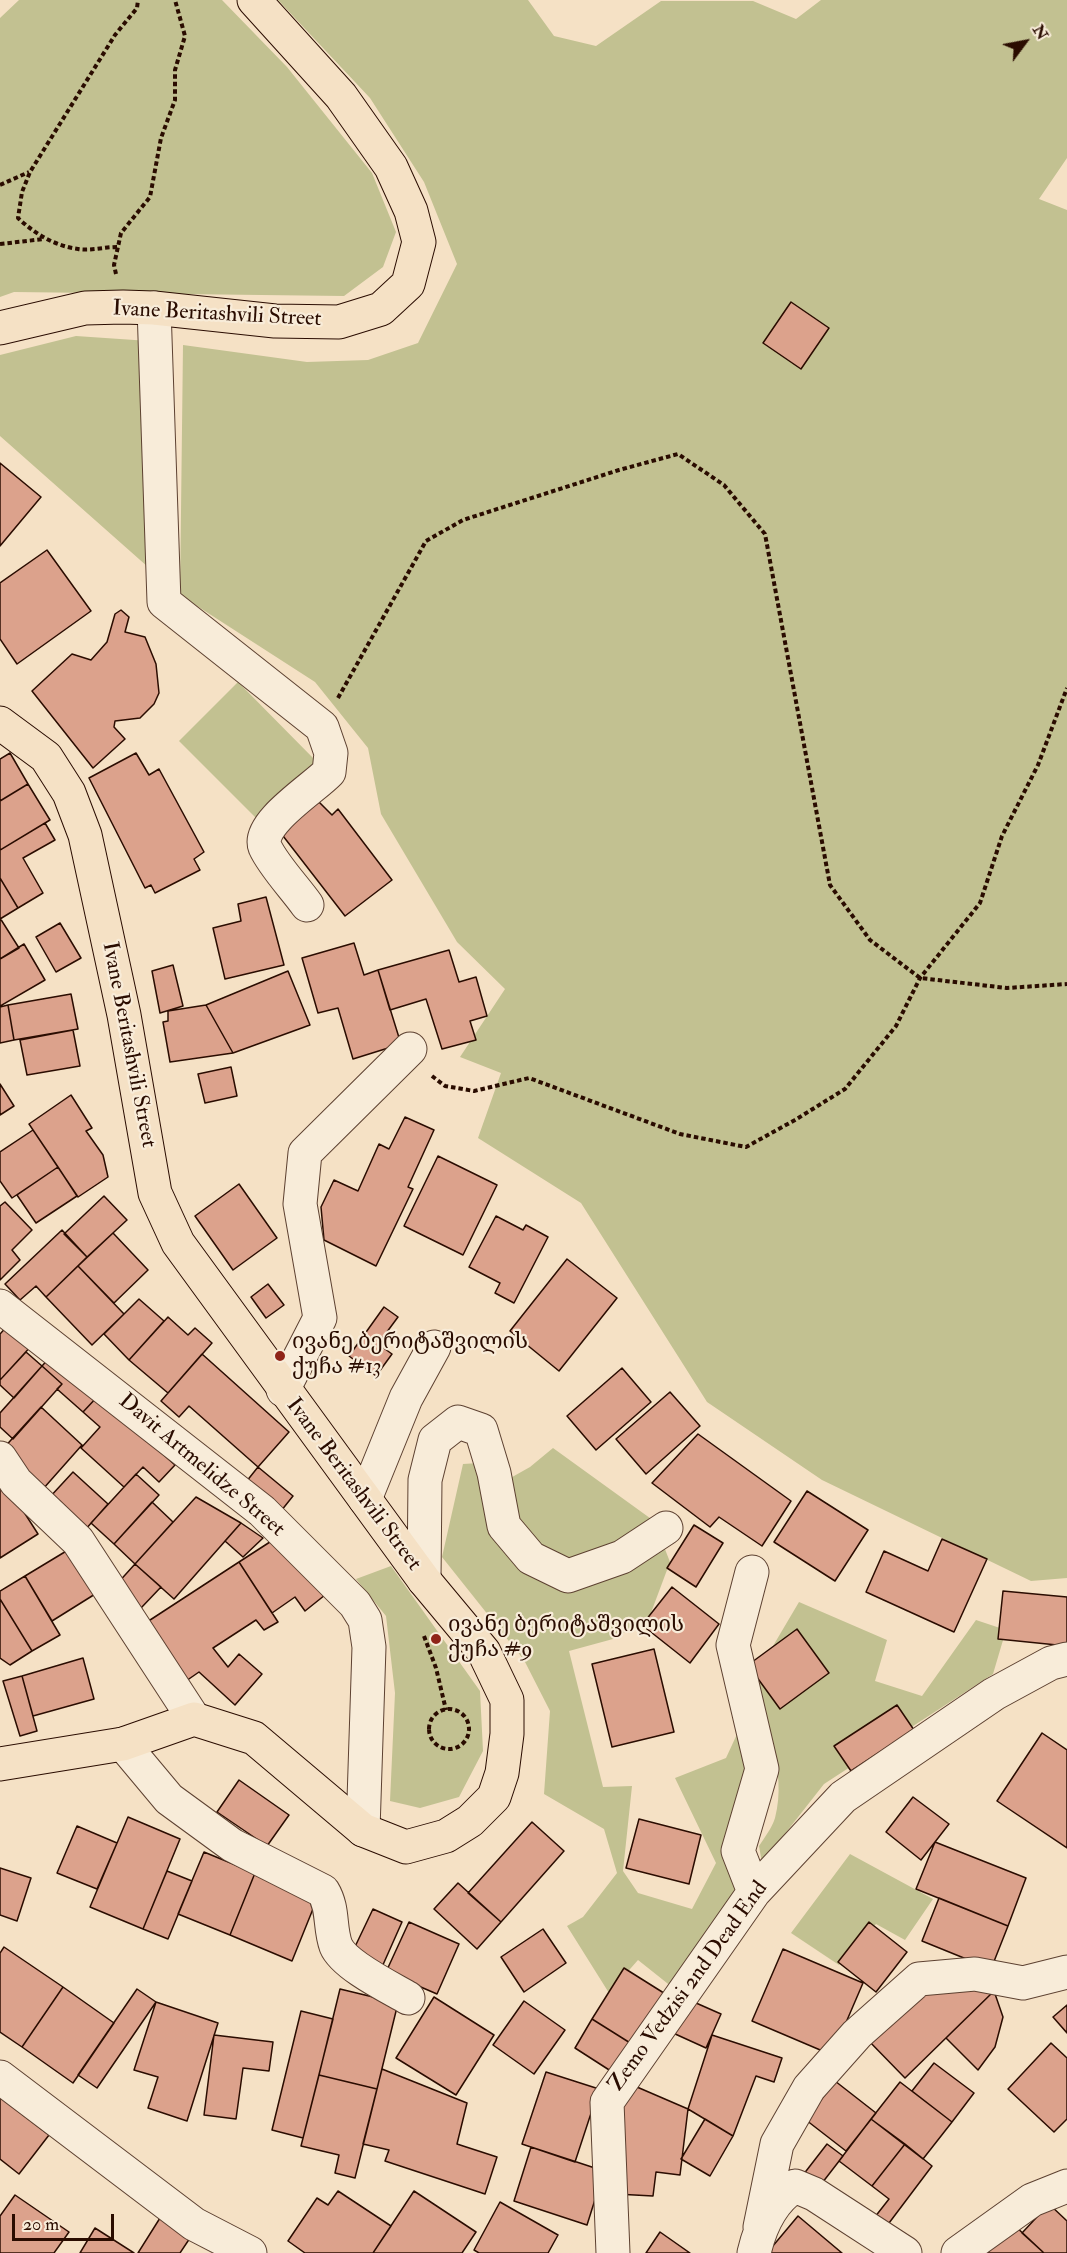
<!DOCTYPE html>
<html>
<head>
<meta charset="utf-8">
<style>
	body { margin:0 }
	#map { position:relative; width:1067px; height:2253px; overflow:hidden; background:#f5e1c5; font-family:"IM FELL Double Pica",serif }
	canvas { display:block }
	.north { position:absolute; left:995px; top:12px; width:60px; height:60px; -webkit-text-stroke:4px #f8ecd9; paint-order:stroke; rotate:58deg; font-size:16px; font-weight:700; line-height:24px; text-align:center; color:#2a0c00 }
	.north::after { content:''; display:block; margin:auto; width:21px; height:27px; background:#2a0c00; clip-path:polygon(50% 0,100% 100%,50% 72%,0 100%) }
	.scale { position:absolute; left:12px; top:2214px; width:102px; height:27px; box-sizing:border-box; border:3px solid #2a0c00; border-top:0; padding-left:8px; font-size:18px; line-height:21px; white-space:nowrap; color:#2a0c00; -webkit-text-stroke:4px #f8ecd9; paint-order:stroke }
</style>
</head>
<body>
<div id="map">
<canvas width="1067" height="2253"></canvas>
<div class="north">N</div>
<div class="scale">20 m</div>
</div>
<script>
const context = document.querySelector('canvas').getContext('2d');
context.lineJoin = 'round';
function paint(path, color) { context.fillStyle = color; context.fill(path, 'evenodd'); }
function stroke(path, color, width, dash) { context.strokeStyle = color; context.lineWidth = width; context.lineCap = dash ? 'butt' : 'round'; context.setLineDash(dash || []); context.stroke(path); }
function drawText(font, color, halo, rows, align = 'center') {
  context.font = font + ' "IM FELL Double Pica","Noto Serif Georgian",serif'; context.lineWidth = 4.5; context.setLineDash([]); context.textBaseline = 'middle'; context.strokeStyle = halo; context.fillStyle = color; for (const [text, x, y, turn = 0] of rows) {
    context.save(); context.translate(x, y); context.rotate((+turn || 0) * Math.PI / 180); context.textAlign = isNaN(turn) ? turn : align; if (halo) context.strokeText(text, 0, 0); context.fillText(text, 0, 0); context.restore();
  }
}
paint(new Path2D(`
	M19 0H222L287 67 372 173 396 232 383 267 344 296 14 292 0 297V18Z
	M278 0H528L554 36 596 46 661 1H753L796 19 821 0H1067V158L1039 199 1067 210V1578L1031 1581 822 1480 707 1402 581 1203 478 1138 501 1073 460 1057 505 989 457 942 381 814 368 748 315 682 180 595 183 345 307 362 368 360 418 343 457 264 424 182 370 98Z
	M76 336 149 341 148 567 0 436V355Z
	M238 682 317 762 258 820 179 741Z
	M553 1448 654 1521 670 1562 649 1618 613 1639 569 1651 603 1787 632 1786 623 1871 638 1893 692 1909 716 1863 675 1778 726 1758 738 1732 748 1769 741 1895 677 1991 638 1960 609 1993 567 1926 583 1917 617 1873 604 1829 544 1794 550 1711 524 1660 442 1557 463 1464 479 1463 498 1485 530 1467Z
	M391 1566 480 1691 483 1751 459 1797 420 1808 390 1801 395 1693 386 1616 356 1579Z
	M799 1602 887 1640 875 1681 922 1696 976 1620 1006 1630 993 1674 824 1784 762 1863 759 1846C764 1838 772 1828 775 1818 788 1771 764 1718 749 1674L760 1668Z
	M850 1854 933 1899 905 1940 876 1924 839 1965 791 1933Z`), '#c2c191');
const building = new Path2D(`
	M791 302 829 328 801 369 763 343Z
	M0 463 41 497 0 546Z
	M47 550 91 611 17 664 0 639V583Z
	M121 610 129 617 125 632 145 637 156 664 159 693 154 704 140 718 115 721 114 727 125 739 93 768 32 691 72 654 91 660 107 642 115 614Z
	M10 753 28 784 0 801V759Z
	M136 753 149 775 159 769 204 852 194 859 200 870 155 893 151 885 145 888 89 778Z
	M28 784 50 820 0 850V801Z
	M319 802 332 815 338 809 392 880 345 916 280 832Z
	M45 823 55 840 23 858 43 893 18 908 0 878V850Z
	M0 878 18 908 0 919Z
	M266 897 284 965 225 979 213 928 241 921 238 904Z
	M0 918 19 948 0 959Z
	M60 923 81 958 56 972 36 937Z
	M354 943 364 975 378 970 401 1044 353 1059 338 1008 318 1013 302 958Z
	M24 944 45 980 0 1006V959Z
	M449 950 459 982 476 977 487 1016 470 1021 476 1040 442 1049 426 999 390 1010 378 970Z
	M173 965 183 1006 160 1013 152 971Z
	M288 971 310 1025 233 1053 206 1005Z
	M71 994 78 1029 14 1040 8 1005Z
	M8 1005 14 1040 0 1043V1007Z
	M206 1005 233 1053 170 1062 163 1022 168 1021V1011Z
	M73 1030 80 1066 27 1075 20 1040Z
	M231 1067 237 1096 205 1103 198 1074Z
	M0 1084 14 1106 0 1115Z
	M71 1095 92 1128 86 1131 103 1155 108 1177 78 1197 29 1124Z
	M405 1117 434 1130 408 1187 413 1189 376 1266 324 1240 321 1207 334 1180 358 1191 379 1144 389 1149Z
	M33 1130 58 1167 12 1198 0 1181V1152Z
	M438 1156 497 1185 463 1255 404 1226Z
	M58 1167 77 1196 36 1223 17 1195Z
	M239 1184 277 1238 233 1270 195 1216Z
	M104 1196 127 1220 87 1257 64 1234Z
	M5 1202 32 1230 12 1250 20 1260 0 1280V1206Z
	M496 1216 523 1230 526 1225 548 1237 514 1303 495 1293 500 1283 469 1267Z
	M62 1230 87 1257 46 1297 36 1286 20 1300 5 1284Z
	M113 1233 148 1270 114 1303 78 1266Z
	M567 1259 617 1298 559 1371 510 1331Z
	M78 1266 124 1314 92 1345 46 1297Z
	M268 1284 284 1305 266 1318 251 1297Z
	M139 1299 164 1321 129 1360 104 1334Z
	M384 1307 398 1317 378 1344 392 1354 376 1376 349 1356Z
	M168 1317 188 1335 195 1328 212 1343 168 1393 129 1360Z
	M10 1323 33 1344 0 1380V1334Z
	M26 1352 42 1366 14 1398 0 1385V1380Z
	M53 1354 98 1396 83 1412 57 1389 62 1384 42 1366Z
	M202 1354 289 1432 258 1467 189 1406 179 1417 161 1401Z
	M42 1366 62 1384 13 1439 0 1427V1413Z
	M622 1368 651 1402 596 1450 567 1416Z
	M670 1392 700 1426 646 1474 616 1439Z
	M98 1396 175 1465 159 1482 143 1467 124 1487 81 1448 100 1427 83 1412Z
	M41 1407 82 1445 43 1489 1 1451Z
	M698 1434 791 1501 762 1546 719 1517 710 1527 652 1483Z
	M258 1467 293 1496 281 1511 246 1482Z
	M73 1472 108 1504 85 1530 49 1498Z
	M136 1474 159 1495 114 1544 91 1523Z
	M6 1484 38 1534 0 1558V1488Z
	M807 1491 868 1530 835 1581 774 1542Z
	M196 1497 241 1523 174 1599 135 1564Z
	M152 1502 173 1522 135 1564 114 1544Z
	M241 1523 263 1538 243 1557 225 1541Z
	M694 1525 723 1543 696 1587 667 1568Z
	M942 1539 987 1559 954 1632 866 1592 884 1551 928 1571Z
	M273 1540 325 1595 305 1611 295 1597 272 1613 239 1562Z
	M73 1547 100 1591 52 1621 25 1576Z
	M239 1562 278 1622 264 1630 256 1620 213 1648 228 1667 239 1654 262 1674 235 1705 199 1672 186 1681 147 1622Z
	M135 1564 161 1587 141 1608 116 1585Z
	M25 1576 60 1635 32 1651 0 1599V1591Z
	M672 1587 719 1624 690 1663 642 1625Z
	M1003 1591 1067 1597V1646L998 1639Z
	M0 1599 32 1651 10 1665 0 1658Z
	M797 1629 829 1673 780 1709 748 1665Z
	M654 1649 674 1732 612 1747 592 1664Z
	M83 1658 94 1699 33 1716 22 1676Z
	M22 1676 37 1731 20 1736 3 1681Z
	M897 1705 914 1730 851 1771 834 1746Z
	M1042 1733 1067 1750V1848L997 1801Z
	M239 1780 289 1815 267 1846 217 1812Z
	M913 1797 949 1824 921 1860 886 1832Z
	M128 1817 180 1839 143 1929 90 1907Z
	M639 1819 701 1835 689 1884 626 1868Z
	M532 1822 564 1851 501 1922 468 1893Z
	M77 1826 117 1843 97 1889 57 1873Z
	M935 1842 1026 1878 1008 1926 916 1889Z
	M204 1852 255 1873 230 1935 178 1914Z
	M0 1868 31 1878 17 1921 0 1915Z
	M167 1871 192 1881 168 1939 143 1929Z
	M255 1873 317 1899 292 1961 230 1935Z
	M458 1883 501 1922 477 1949 434 1909Z
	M939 1898 1008 1926 991 1969 922 1941Z
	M373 1909 402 1922 382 1967 352 1953Z
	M409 1922 459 1944 437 1994 386 1972Z
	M869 1922 907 1952 876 1992 838 1962Z
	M543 1929 566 1963 524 1992 501 1957Z
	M4 1947 63 1987 22 2047 0 2032V1953Z
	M783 1949 863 1983 832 2055 752 2021Z
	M624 1968 667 1995 635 2046 592 2019Z
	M982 1981 994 1991 905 2078 865 2037 918 1990Z
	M63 1987 114 2023 73 2083 22 2047Z
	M137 1989 156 2002 97 2088 78 2075Z
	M340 1989 398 2003 377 2089 319 2075Z
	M994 1991 1003 2017 995 2047 978 2070 946 2038Z
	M434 1997 494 2035 456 2095 396 2058Z
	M687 1999 721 2014 706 2048 673 2033Z
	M524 2001 565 2030 534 2074 493 2045Z
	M156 2002 218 2023 187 2121 148 2108 158 2077 134 2070Z
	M1067 2005V2033L1053 2017Z
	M301 2011 333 2019 303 2138 272 2130Z
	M592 2019 635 2046 617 2075 575 2048Z
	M214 2035 273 2042 269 2071 243 2068 236 2119 204 2115Z
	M712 2035 782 2058 774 2082 756 2076 733 2136 688 2109Z
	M1051 2043 1067 2058V2119L1054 2132 1008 2089Z
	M934 2063 974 2093 952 2122 912 2091Z
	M382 2069 467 2103 457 2144 497 2157 485 2194 385 2161 389 2150 363 2144Z
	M546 2072 599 2089 575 2162 522 2144Z
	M319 2075 377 2089 355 2178 335 2173 339 2155 301 2146Z
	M835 2081 876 2113 846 2151 806 2120Z
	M900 2082 952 2122 923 2159 871 2119Z
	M630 2084 688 2109 680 2175 656 2172 653 2196 616 2194 615 2115Z
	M0 2097 49 2135 19 2174 0 2159Z
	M705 2119 733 2136 710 2176 681 2159Z
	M871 2119 905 2144 872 2186 839 2161Z
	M827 2144 843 2156 819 2187 803 2175Z
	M905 2144 932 2166 883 2231 871 2222 889 2199 872 2186Z
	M531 2147 604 2171 587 2225 514 2201Z
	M338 2191 391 2226 373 2253H305L288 2241 317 2198 328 2205Z
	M414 2191 476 2232 462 2253H373Z
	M15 2195 69 2232 54 2253H0V2216Z
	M500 2202 558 2235 548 2253H479L474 2250Z
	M1049 2204 1067 2221V2253H1044L1022 2233Z
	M798 2216 842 2253H767Z
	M160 2218 190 2238 180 2253H138Z
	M1013 2224 1044 2253H987Z
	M95 2228 134 2253H80Z
	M660 2232 690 2253H646Z`);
paint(building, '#dca28c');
stroke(building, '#2a0c00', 1.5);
const minor = new Path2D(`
	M154 308 164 602 322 727 331 753 329 772C314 788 256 824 265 847 273 865 295 888 307 905
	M0 1306 262 1511 355 1604 365 1620 369 1647 363 1830
	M283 1390 320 1318 300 1204 305 1153 410 1049
	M0 1458 16 1482 78 1541 194 1719
	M365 1499 406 1398 434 1347
	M752 1572 733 1645 762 1769 738 1851 754 1892
	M424 1580 425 1480 435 1440 458 1422 481 1430 494 1473 504 1526 531 1558 568 1576 622 1557 666 1528
	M123 1744 169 1799 232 1845 323 1891C334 1909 329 1927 336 1946 344 1965 389 1987 408 1998
	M0 2077 194 2224 250 2253
	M760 2227 777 2144 809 2088 857 2034 919 1979 975 1974 1023 1983 1067 1972
	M613 2253 607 2102 754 1892 843 1797 994 1694 1051 1663 1067 1659
	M754 2253C760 2227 771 2201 795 2186L814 2194 905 2253
	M958 2253 1032 2200 1067 2186`);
const major = new Path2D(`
	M0 328 85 308 123 307 154 308 275 321 339 322 381 309 408 284 419 242 411 211 391 167 341 96 254 0
	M0 723 46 757 69 793 85 835 124 1015 155 1193 178 1243 424 1580 484 1652 507 1700V1734L502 1773 494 1797 470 1821 446 1836 406 1847 363 1830 254 1738 194 1719 123 1744 0 1764`);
stroke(minor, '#5d4131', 35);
stroke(major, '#2a0c00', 35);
stroke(new Path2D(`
	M0 185 29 172
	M0 244 44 239
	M117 247C104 247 90 251 78 249 55 246 35 234 18 218L22 192 30 172 115 35 137 8 138 0
	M116 274 114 265 121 233 150 197 161 138 175 100V70L185 36 175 0
	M338 698 426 541 463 520 619 470 678 454 724 485 765 534 830 885 870 940 920 978 1007 988 1067 984
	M432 1076 445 1086 474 1091 529 1078 680 1134 746 1147 795 1120 845 1089 896 1026 920 978 980 903 1002 836 1038 765 1067 688
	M424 1636 436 1668 446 1710
	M429 1729a20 20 0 1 1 40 0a20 20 0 1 1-40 0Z`), '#2a0c00', 4, [4.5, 3]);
stroke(minor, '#f8ecd9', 33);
stroke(major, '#f5e1c5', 33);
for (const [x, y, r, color] of [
	[280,1356,6,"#8f2418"],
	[436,1639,6,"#8f2418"]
]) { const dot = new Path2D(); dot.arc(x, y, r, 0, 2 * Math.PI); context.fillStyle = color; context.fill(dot); stroke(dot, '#f8ecd9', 2); }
drawText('22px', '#2a0c00', '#f8ecd9', [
	["Ivane Beritashvili Street",217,315,3],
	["Ivane Beritashvili Street",128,1045,79],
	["Davit Artmelidze Street",201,1466,40],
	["Ivane Beritashvili Street",353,1485,53],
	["Zemo Vedzisi 2nd Dead End",689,1987,-54]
]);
drawText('22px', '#2a0c00', '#f8ecd9', [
	["ივანე ბერიტაშვილის",292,1343],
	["ქუჩა #13",292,1368],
	["ივანე ბერიტაშვილის",448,1626],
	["ქუჩა #9",448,1651]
], 'left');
</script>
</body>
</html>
